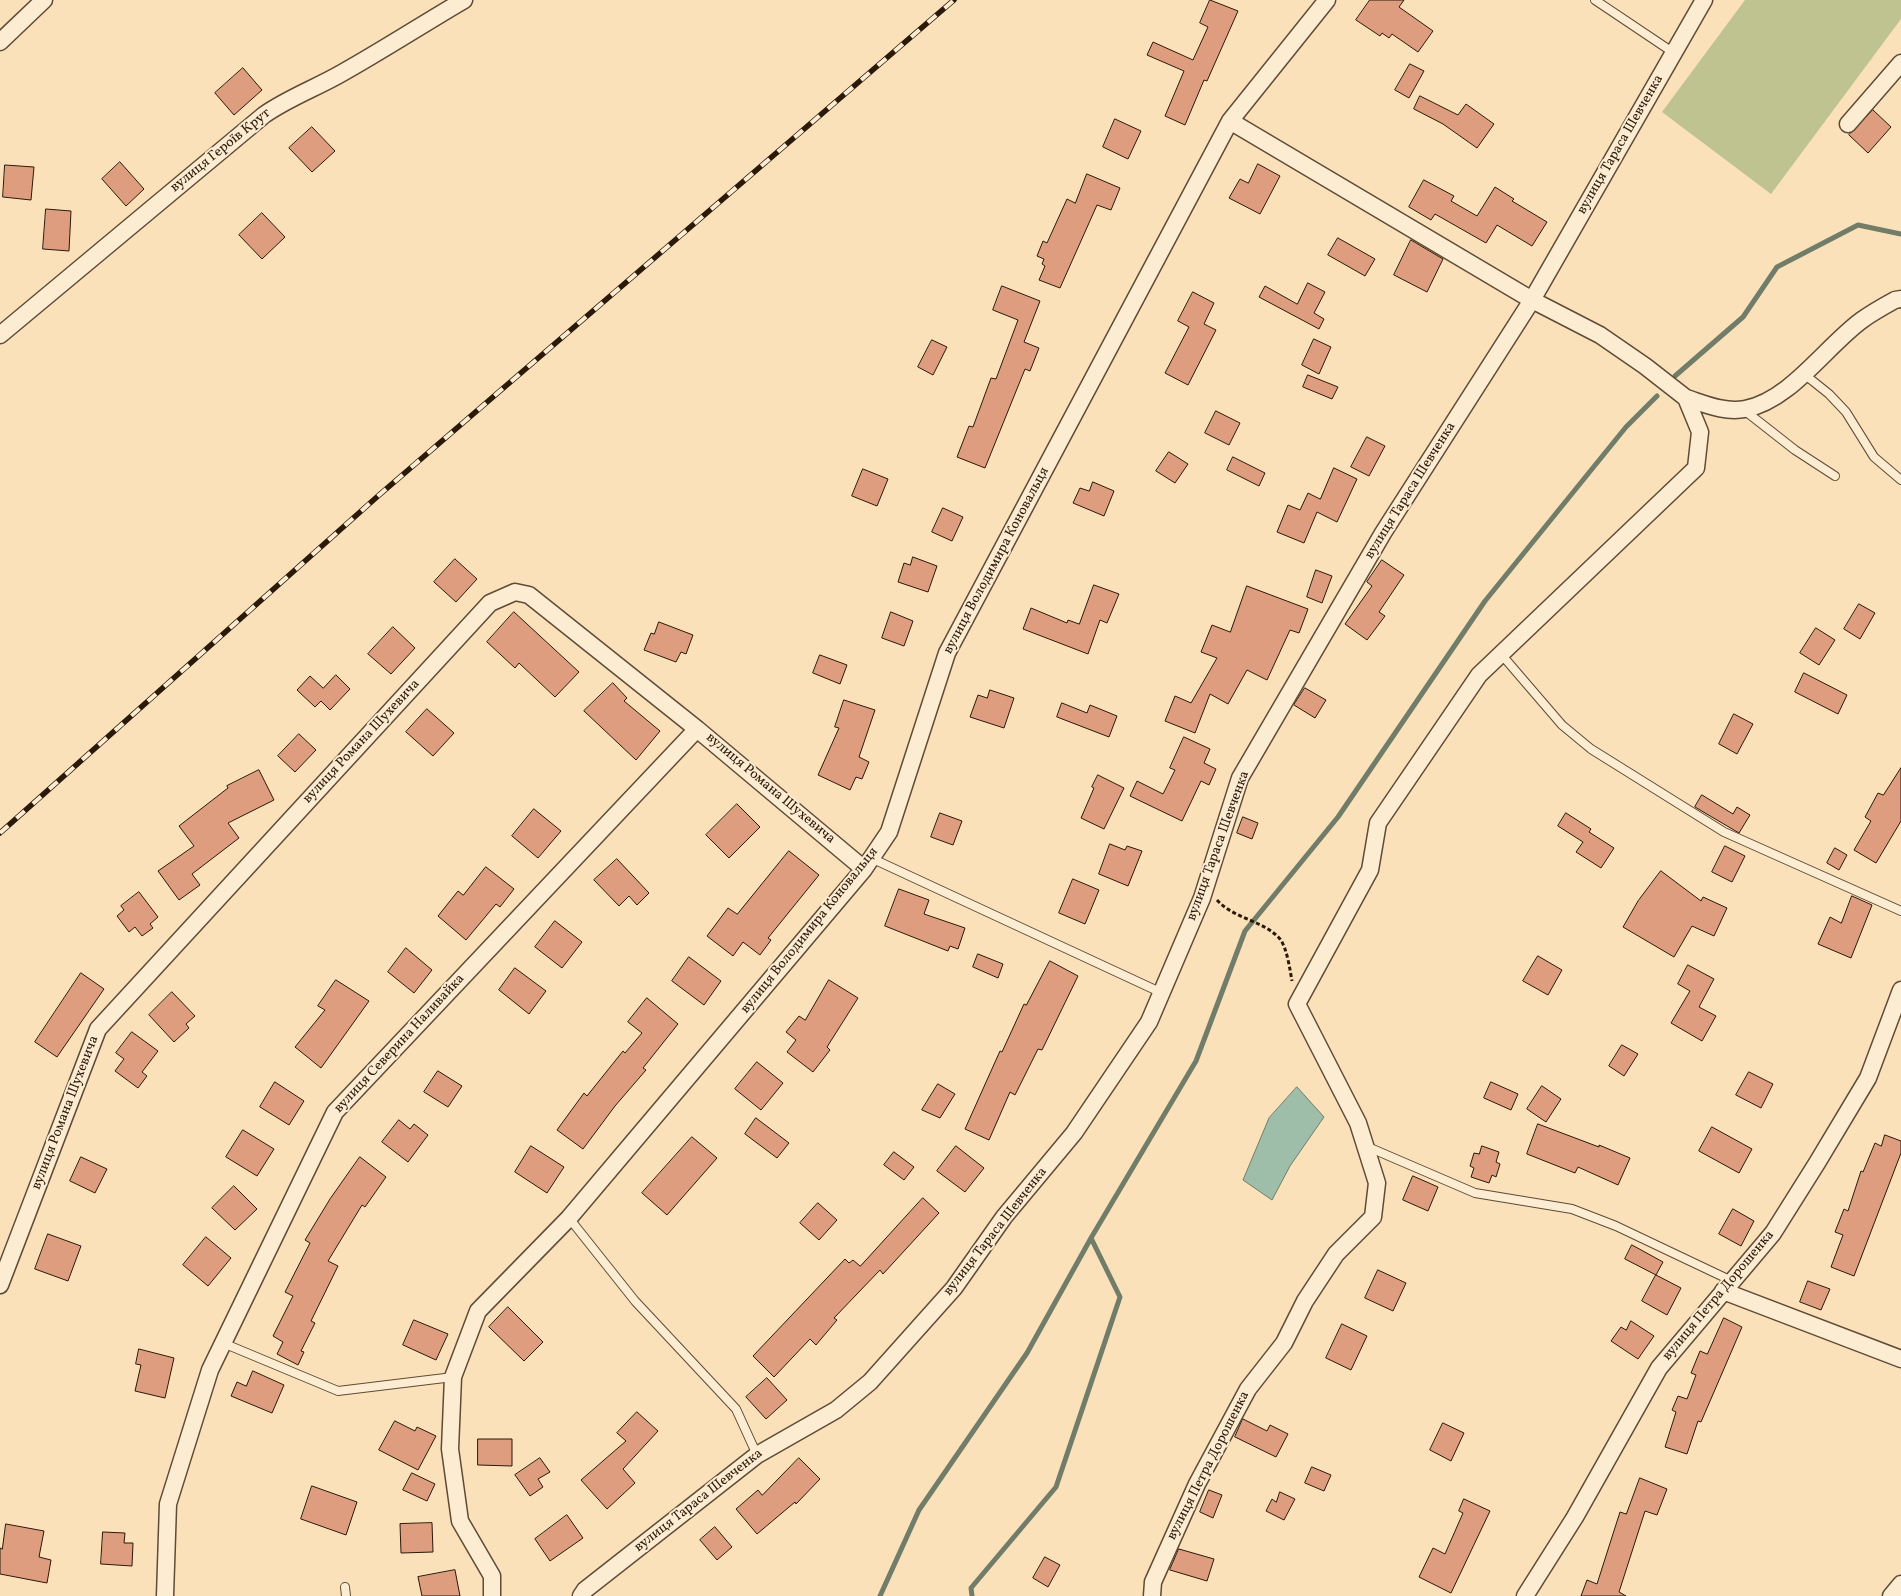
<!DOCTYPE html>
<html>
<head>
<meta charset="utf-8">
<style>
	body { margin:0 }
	canvas { display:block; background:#fae1b9 }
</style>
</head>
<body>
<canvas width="1901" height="1596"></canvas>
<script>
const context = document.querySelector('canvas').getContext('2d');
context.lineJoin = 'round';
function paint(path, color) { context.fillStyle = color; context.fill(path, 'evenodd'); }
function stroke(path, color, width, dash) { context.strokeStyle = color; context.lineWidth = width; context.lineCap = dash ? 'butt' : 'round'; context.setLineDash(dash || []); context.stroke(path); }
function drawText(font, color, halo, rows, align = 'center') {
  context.font = font + ' Vollkorn,serif'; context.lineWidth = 4; context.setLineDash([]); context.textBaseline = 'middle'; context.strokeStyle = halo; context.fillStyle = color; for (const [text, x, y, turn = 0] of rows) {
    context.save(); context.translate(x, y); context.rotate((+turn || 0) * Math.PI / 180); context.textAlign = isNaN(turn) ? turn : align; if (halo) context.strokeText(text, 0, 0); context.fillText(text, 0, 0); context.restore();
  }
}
paint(new Path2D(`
	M1745 0H1901V19L1771 194 1662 112Z`), '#bfc38f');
const water = new Path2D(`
	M1297 1087 1324 1117 1290 1166 1272 1200 1243 1180 1269 1118Z`);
paint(water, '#9fbea9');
stroke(water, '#717c69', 1);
stroke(new Path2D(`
	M1675 376 1743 317 1777 267 1858 225 1901 234
	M880 1596 919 1510 1027 1353 1091 1238
	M972 1596 971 1588 1056 1487 1120 1297 1091 1238 1196 1061 1245 931 1338 817 1485 601 1626 427 1657 396`), '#717c69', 5);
const building = new Path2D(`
	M1210 0 1238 11 1207 81 1204 80 1185 125 1165 116 1184 71 1147 55 1153 42 1193 60 1208 27 1200 23Z
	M1370 0H1404L1399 7 1433 31 1418 52 1392 34 1389 38 1382 33 1380 36 1356 20Z
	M1410 64 1424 71 1409 98 1395 90Z
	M243 68 262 90 234 115 215 93Z
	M1420 96 1458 115 1466 104 1494 124 1477 148 1443 124 1414 109Z
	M1873 110 1891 127 1868 153 1849 135Z
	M1115 119 1141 131 1128 159 1103 147Z
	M312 127 335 151 312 172 289 148Z
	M120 162 144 189 126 206 102 179Z
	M1258 164 1280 176 1260 214 1229 198 1240 179 1248 183Z
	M5 165 34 167 31 200 3 197Z
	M1087 174 1120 188 1111 210 1097 205 1060 288 1039 280 1045 266 1042 264 1044 259 1037 256 1043 241 1047 243 1067 199 1075 203Z
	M1424 180 1454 196 1451 201 1477 216 1495 187 1514 199 1512 201 1547 222 1532 246 1497 225 1486 243 1435 214 1431 220 1409 207Z
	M46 209 71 211 69 251 43 249Z
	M262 213 285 237 262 259 239 235Z
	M1338 238 1375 259 1365 276 1328 255Z
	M1411 240 1443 259 1427 292 1394 275Z
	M1308 283 1325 292 1314 313 1324 319 1319 329 1259 297 1265 286 1297 304Z
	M1002 286 1040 301 1024 342 1039 348 1030 371 1025 369 985 468 957 457 969 426 973 427 991 378 996 379 1018 320 993 310Z
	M1193 292 1214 303 1204 324 1216 330 1188 385 1165 373 1189 327 1178 321Z
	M1314 339 1331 347 1319 374 1302 365Z
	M932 340 947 347 933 375 918 367Z
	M1308 375 1338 387 1332 399 1303 387Z
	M1216 411 1240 423 1229 445 1205 433Z
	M1367 437 1385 446 1369 476 1351 467Z
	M1169 452 1188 464 1175 483 1156 471Z
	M1233 457 1265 473 1259 486 1227 470Z
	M1334 468 1357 479 1337 522 1317 512 1304 543 1277 532 1288 505 1300 510 1308 493 1320 499Z
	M863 469 888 479 877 506 852 496Z
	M1093 482 1114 491 1104 516 1073 503 1080 488 1089 491Z
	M943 508 963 517 952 541 932 532Z
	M913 557 937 566 928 592 898 582 904 563 910 565Z
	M455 559 477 579 456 602 434 582Z
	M1382 560 1404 575 1379 612 1385 616 1367 640 1345 624 1372 586 1367 582Z
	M1316 570 1332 576 1322 603 1307 597Z
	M1094 585 1119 594 1107 623 1100 620 1088 654 1023 629 1031 608 1067 623 1068 620 1079 624Z
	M1247 586 1308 609 1299 633 1290 630 1267 680 1247 670 1228 704 1210 694 1195 733 1165 721 1175 696 1191 703 1217 658 1201 652 1212 625 1230 632Z
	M1859 604 1875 613 1860 639 1844 629Z
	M514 612 579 672 555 697 519 663 515 668 487 642Z
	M891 612 913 621 904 646 882 638Z
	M659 622 693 635 686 654 681 652 676 662 644 650 651 633 654 634Z
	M393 627 415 648 391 674 368 654Z
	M1816 628 1835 640 1819 665 1800 653Z
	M820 655 847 665 840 684 813 673Z
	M1804 673 1847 695 1838 714 1795 692Z
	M336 675 350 689 330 710 321 701 315 707 297 690 310 676 323 688Z
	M613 683 627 698 624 701 660 731 636 760 584 711Z
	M1305 688 1326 700 1315 718 1294 705Z
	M990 690 1014 698 1004 728 970 717 978 695 987 698Z
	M844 700 875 710 859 757 869 762 862 779 856 777 850 790 818 775 839 728 835 727Z
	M1062 703 1087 713 1090 705 1117 716 1109 737 1057 717Z
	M427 709 454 733 433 756 406 732Z
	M1734 714 1753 724 1737 754 1719 744Z
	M299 734 316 750 295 772 278 756Z
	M1184 737 1210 749 1204 763 1216 769 1209 785 1201 781 1182 821 1130 796 1137 781 1163 794 1175 770 1170 768Z
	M1901 768V821L1876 863 1854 850 1871 821 1865 817 1878 793 1883 795Z
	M259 770 274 800 228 823 239 838 192 874 200 885 179 900 158 871 194 846 179 826 228 788 227 786Z
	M1098 775 1124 788 1104 829 1081 818 1094 788 1092 787Z
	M1702 795 1733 814 1737 807 1750 815 1739 833 1695 807Z
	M737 804 760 827 729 858 706 835Z
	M534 809 561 831 538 858 512 836Z
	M940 813 962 821 953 845 931 837Z
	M1566 813 1591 829 1589 832 1614 848 1601 868 1576 852 1583 842 1558 826Z
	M1243 817 1258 823 1252 839 1237 833Z
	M1110 844 1125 850 1127 846 1142 851 1128 886 1099 874Z
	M1725 846 1745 856 1732 882 1712 872Z
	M1835 848 1847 855 1839 870 1827 863Z
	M789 851 819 875 768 938 771 940 760 955 743 942 733 956 707 936 728 908 737 914Z
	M617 859 649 893 637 905 629 896 619 906 594 880Z
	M486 867 514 889 500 907 496 904 466 940 438 916 458 891 463 895Z
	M1661 871 1701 901 1703 897 1727 908 1714 936 1692 926 1674 957 1623 927 1638 901Z
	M1073 879 1099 890 1085 924 1059 913Z
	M899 889 929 900 924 914 965 928 958 949 950 946 948 951 885 926Z
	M139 892 158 917 150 924 153 928 142 936 135 927 129 932 117 916 124 910 121 906Z
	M1852 896 1872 905 1851 958 1818 944 1830 917 1841 923Z
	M555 921 582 942 562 968 535 947Z
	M406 948 432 970 414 993 388 972Z
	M978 954 1003 964 998 978 973 967Z
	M1538 956 1562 970 1548 995 1523 981Z
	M689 957 721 981 704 1005 672 981Z
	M1050 961 1078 976 1042 1050 1038 1049 1015 1095 1010 1092 989 1140 965 1129 1000 1051 1002 1052 1024 1004 1026 1005Z
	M1688 965 1714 979 1699 1007 1716 1016 1702 1041 1671 1023 1690 991 1678 984Z
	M515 968 546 991 529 1014 499 990Z
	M81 973 104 989 57 1057 35 1042Z
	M336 980 369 1001 321 1068 295 1047 325 1010 318 1006Z
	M829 980 858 998 827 1047 830 1050 813 1072 787 1052 796 1040 786 1032 799 1016 805 1020Z
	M172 992 195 1016 186 1024 189 1028 174 1042 149 1015Z
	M647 998 678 1024 643 1068 646 1070 615 1106 583 1149 557 1130 584 1093 587 1096 623 1051 625 1053 642 1033 628 1022Z
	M132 1032 158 1051 142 1072 147 1076 138 1088 115 1071 124 1059 116 1053Z
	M1622 1045 1638 1054 1624 1076 1609 1066Z
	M757 1062 783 1083 761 1110 735 1089Z
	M438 1071 462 1086 448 1107 424 1092Z
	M1749 1072 1773 1084 1761 1108 1736 1095Z
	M275 1082 304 1101 289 1125 260 1107Z
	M1491 1082 1518 1094 1511 1110 1484 1098Z
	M938 1084 955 1094 940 1118 922 1110Z
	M1542 1086 1561 1099 1546 1122 1527 1109Z
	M756 1118 789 1143 777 1158 745 1134Z
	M399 1120 410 1129 414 1124 428 1135 408 1162 382 1142Z
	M1538 1124 1599 1147V1145L1630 1158 1618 1185 1578 1167 1575 1173 1527 1154Z
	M1712 1127 1752 1149 1739 1173 1699 1151Z
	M243 1130 274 1149 257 1176 226 1157Z
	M1885 1135 1901 1141V1153L1854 1276 1831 1267 1843 1235 1835 1232 1844 1209 1848 1211 1861 1171 1863 1172 1875 1143 1881 1146Z
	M692 1137 717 1158 667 1215 642 1193Z
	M531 1146 564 1167 547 1193 515 1172Z
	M956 1146 984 1168 965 1192 937 1171Z
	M1482 1146 1499 1152 1496 1162 1500 1164 1496 1177 1492 1175 1489 1183 1471 1177 1474 1168 1470 1166 1474 1153 1479 1154Z
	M894 1152 914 1167 904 1180 884 1165Z
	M81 1157 107 1169 95 1193 70 1181Z
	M360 1157 386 1177 365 1207 362 1205 328 1261 338 1266 311 1321 315 1323 301 1351 304 1352 298 1365 277 1354 283 1342 273 1336 293 1296 285 1292 310 1243 305 1240 330 1199Z
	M1413 1176 1438 1187 1428 1211 1403 1200Z
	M234 1186 257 1209 235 1230 212 1208Z
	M923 1198 939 1213 883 1274 880 1270 834 1318 837 1320 816 1345 810 1339 774 1377 753 1356 845 1259 849 1263 853 1260 860 1266Z
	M818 1203 837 1220 819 1240 800 1223Z
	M1733 1209 1754 1221 1741 1246 1719 1234Z
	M48 1234 81 1246 68 1281 35 1269Z
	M206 1237 231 1258 208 1286 183 1265Z
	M1632 1245 1663 1262 1656 1275 1625 1259Z
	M1378 1270 1406 1283 1393 1311 1365 1298Z
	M1656 1275 1681 1288 1667 1315 1642 1301Z
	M1808 1281 1830 1289 1821 1310 1800 1302Z
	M508 1307 543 1342 524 1361 489 1327Z
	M1724 1318 1742 1327 1701 1422 1698 1421 1687 1454 1665 1447 1676 1412 1672 1410 1678 1396 1687 1399 1696 1375 1691 1373 1700 1351 1707 1354Z
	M414 1320 448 1334 436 1360 403 1345Z
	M1631 1321 1654 1336 1638 1359 1611 1341 1621 1327 1626 1330Z
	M1342 1324 1367 1336 1351 1370 1326 1358Z
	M139 1349 174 1358 165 1398 135 1391 141 1365 136 1364Z
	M253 1371 284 1385 272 1413 231 1396 237 1382 246 1386Z
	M767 1378 787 1400 766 1419 746 1397Z
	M637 1412 658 1431 623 1469 635 1483 607 1509 581 1480 626 1441 617 1433Z
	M1243 1419 1267 1431 1270 1425 1288 1434 1276 1457 1235 1437Z
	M395 1421 415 1431 417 1427 436 1436 418 1470 379 1450Z
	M1443 1423 1464 1433 1451 1461 1430 1450Z
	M478 1439H512V1466L478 1465Z
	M540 1458 550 1472 538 1479 543 1487 530 1496 515 1475Z
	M799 1458 820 1479 796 1504 795 1502 757 1534 736 1509 758 1490 762 1495Z
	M1312 1467 1331 1475 1324 1491 1305 1483Z
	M412 1473 435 1484 427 1501 403 1490Z
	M1640 1478 1667 1489 1657 1515 1645 1511 1619 1592 1626 1596H1581L1587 1580 1597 1584 1620 1512 1626 1514Z
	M312 1486 357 1502 346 1535 301 1519Z
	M1209 1490 1222 1495 1213 1518 1200 1512Z
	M1280 1492 1295 1499 1284 1520 1266 1511 1272 1499 1276 1502Z
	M1464 1499 1490 1511 1451 1593 1419 1577 1433 1548 1445 1554 1463 1513 1459 1511Z
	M567 1515 583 1538 550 1561 535 1539Z
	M432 1523 433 1552 401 1553 400 1524Z
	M6 1524 44 1531 39 1557 51 1560 47 1583 0 1574V1548L2 1549Z
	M715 1527 732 1547 717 1560 700 1540Z
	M103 1532 125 1533 124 1543H133L132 1566 101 1564Z
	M1179 1549 1214 1559 1207 1581 1170 1570Z
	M1045 1557 1060 1565 1048 1587 1033 1578Z
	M455 1570 460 1596H422L418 1577Z`);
paint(building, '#de9d7e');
stroke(building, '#2b190a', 1);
const service = new Path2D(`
	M1595 0 1674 53
	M1804 374 1829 394 1846 412 1874 457 1901 480
	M1744 410 1795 450 1835 476
	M1501 654 1562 725 1591 749 1724 832 1901 911
	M871 858 1162 993
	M1368 1147 1475 1193 1572 1209 1616 1226 1732 1281
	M569 1218 635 1301 736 1409 757 1455
	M223 1343 338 1391 453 1377
	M345 1587 346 1596`);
const minor = new Path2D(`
	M0 42 44 0
	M1848 124 1901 63
	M0 335 264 115C288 98 316 88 342 73 383 50 423 24 464 0
	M1686 398C1705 404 1725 413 1745 409 1790 401 1826 346 1862 320 1873 312 1884 306 1895 300L1901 299
	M0 1285 98 1029 490 603 515 592 529 595 697 729 864 869
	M1723 1291 1901 1359
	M165 1596 168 1504 210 1370 335 1112 697 729
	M492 1596V1576L460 1521 450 1449 453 1377 478 1311 569 1218 864 869 889 832 947 653 1230 121 1327 0
	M581 1596 585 1590 757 1455 836 1410 870 1382 954 1288 1004 1217 1074 1133 1149 1022 1202 898 1240 778 1383 533 1532 300 1704 0
	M1152 1596 1153 1582 1197 1484 1248 1389 1284 1343 1305 1301 1336 1254 1373 1217 1377 1183 1358 1123 1297 1004 1370 870 1378 823 1479 675 1696 468 1700 432 1686 398 1645 366 1600 335 1532 300 1230 121
	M1525 1596 1575 1517 1659 1368 1773 1233 1817 1163 1868 1078 1901 990
	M1891 1596 1901 1584`);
stroke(service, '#5f4b36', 10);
stroke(minor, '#5f4b36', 19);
stroke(new Path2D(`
	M1217 900C1234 919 1263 920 1280 939 1287 948 1290 970 1292 981`), '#2b190a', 3, [4, 2.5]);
stroke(service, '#fcecd2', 8);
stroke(minor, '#fcecd2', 16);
const rail = new Path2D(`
	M0 833 378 496 954 0`);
stroke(rail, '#2b190a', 5.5);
stroke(rail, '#fcecd2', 4, [11]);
drawText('14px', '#2b190a', '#fcecd2', [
	["вулиця Тараса Шевченка",1621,145,-60],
	["вулиця Героїв Крут",221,151,-39],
	["вулиця Тараса Шевченка",1411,491,-58],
	["вулиця Володимира Коновальця",997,561,-62],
	["вулиця Романа Шухевича",362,742,-47],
	["вулиця Романа Шухевича",770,789,40],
	["вулиця Тараса Шевченка",1219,846,-70],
	["вулиця Володимира Коновальця",810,931,-51],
	["вулиця Северина Наливайка",400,1044,-47],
	["вулиця Романа Шухевича",66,1113,-69],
	["вулиця Тараса Шевченка",996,1232,-52],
	["вулиця Петра Дорошенка",1719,1296,-50],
	["вулиця Петра Дорошенка",1209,1466,-63],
	["вулиця Тараса Шевченка",699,1501,-38]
]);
</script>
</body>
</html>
